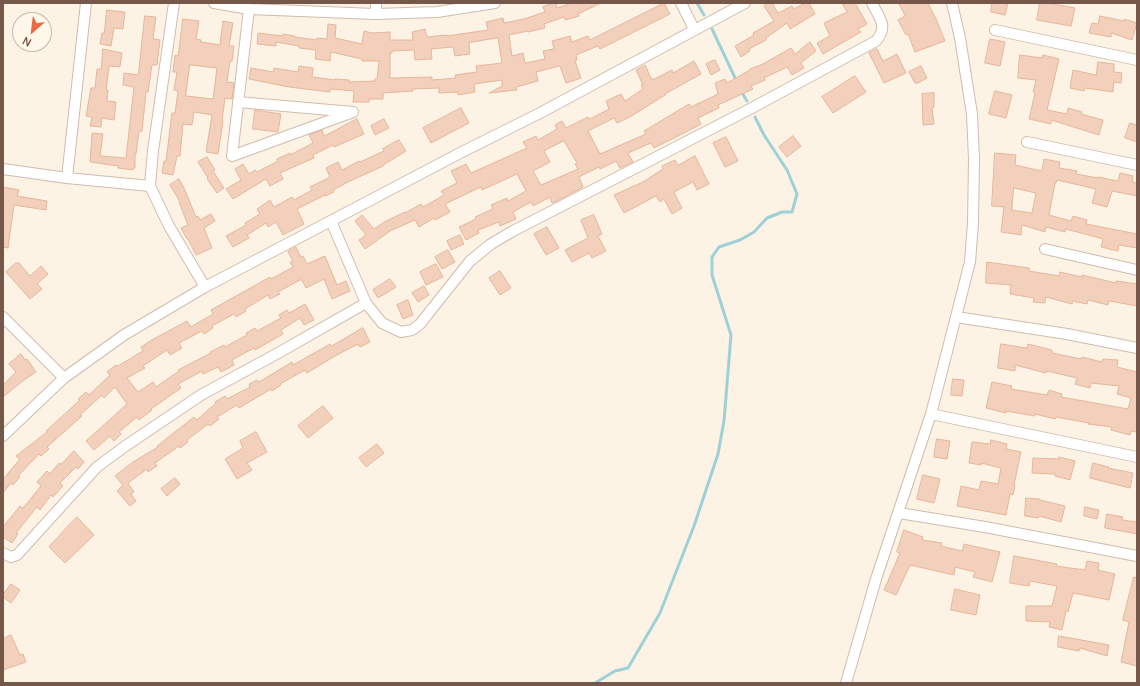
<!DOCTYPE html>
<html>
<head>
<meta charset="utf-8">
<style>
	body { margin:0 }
	#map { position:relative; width:1140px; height:686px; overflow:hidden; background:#fdf3e4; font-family:Manrope,sans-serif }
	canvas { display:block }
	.frame { position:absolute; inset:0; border:4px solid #755849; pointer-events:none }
	.north { position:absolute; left:12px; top:12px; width:40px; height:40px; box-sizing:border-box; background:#fff7ea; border:1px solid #c8b7aa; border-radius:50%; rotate:208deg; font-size:11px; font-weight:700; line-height:16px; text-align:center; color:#755849 }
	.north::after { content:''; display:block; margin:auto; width:14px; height:18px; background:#e96946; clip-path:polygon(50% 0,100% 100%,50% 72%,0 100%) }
</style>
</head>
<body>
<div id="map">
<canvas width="1140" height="686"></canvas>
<div class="frame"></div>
<div class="north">N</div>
</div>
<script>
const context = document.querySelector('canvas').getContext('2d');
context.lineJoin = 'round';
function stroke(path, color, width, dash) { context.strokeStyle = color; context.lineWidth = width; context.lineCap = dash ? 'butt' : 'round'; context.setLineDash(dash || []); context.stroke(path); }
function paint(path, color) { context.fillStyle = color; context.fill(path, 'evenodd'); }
stroke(new Path2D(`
	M697 3 704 15
	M712 29 737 82
	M741 91 747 101
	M595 683 615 671 628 668 660 613 694 526 718 454 724 421 731 335 712 275V257L719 247 740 240 754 232 767 218 782 212H792L797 194 787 170 764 135 755 117`), '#9ed0d8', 3);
const building = new Path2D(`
	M553 3H556L557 8 572 3H601L578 14 579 16 565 20 564 17 544 24 545 28 528 32V31L509 35 512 56 523 53 525 63 545 59 543 51 554 49 552 41 570 36 572 42 588 36 590 40 664 3 670 14 600 49 598 46 576 55 577 60 575 61 581 78 566 83 560 66 536 72 538 81 516 87 517 90 489 93 502 86V80L474 84 475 92 458 95V92L439 93V88L412 89 413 91 383 93V99H369V102H353L354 91 330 89V92L289 87 249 79 251 68 273 72 274 68 298 72 299 66 313 68 312 77 335 80V79L349 80V82L375 81V79H377L379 61H362V59L331 52 330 61 315 59 316 50 299 48V46L276 42V46L257 44 258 33 283 36V34L295 36V37L317 40V38L327 39 328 24 336 25 335 38 362 44 364 31 372 33 390 32V40H413L412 32 425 29 427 37 447 35V36L488 30 486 22 503 18 504 23 524 19 545 12 543 7ZM498 38 502 63 476 66 477 72 455 75 456 78 432 80V77L390 78V53H392V51L414 50 415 60 432 59 431 49 453 47 455 56 470 54 469 43Z
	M768 3H772L778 13 792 6 794 9 805 3H809L815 14 790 29 787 23 766 38V40L749 49 750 51 741 57 735 46 754 35 753 33 774 21 764 6Z
	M842 3H855L867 24 858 29 861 32 823 54 817 43 830 36 824 23 847 12Z
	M899 3H928L936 19 945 41 915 52 908 34 906 35 898 20 905 16Z
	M992 3H1008L1005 15 991 12Z
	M1040 3H1048L1075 8 1071 26 1037 20Z
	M107 10 125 12 123 29 114 28 111 46 100 44 102 33H104Z
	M145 16 156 17 153 39 160 40 157 65H152L148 92H146L142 131H139L136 154 135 153V168H133V170L118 168V166L90 162 92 133 103 134 100 156 126 158 134 87 123 85 124 73 138 75Z
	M1100 16 1124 21V19L1137 23 1132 40 1111 33V37L1089 33 1092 23 1098 24Z
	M183 19 199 21 196 39 201 40V42L220 45 223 21 233 23 229 46H234L232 61H230L227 82 234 83 232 99 225 98 222 121H223L218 154 206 152 212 115 194 112 192 125 183 124 180 156H177L173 175 162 173 164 161H166L172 113H175L178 91 174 90 177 72H173L175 55 178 56ZM190 65 217 68 213 99 186 96Z
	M990 39 1005 42 1000 66 985 63Z
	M810 42 816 51 801 63 804 68 792 75 787 67 764 78 765 80 751 86 753 89 718 105 719 108 698 118 701 124 684 133 654 148 651 143 628 153 633 162 620 168 616 161 600 169 599 167 579 177 583 187 557 201 552 203 550 197 533 206 531 202 513 212 516 219 500 226 499 222 478 230 479 233 466 240 459 227 476 219 475 217 493 209 491 205 507 198 508 201 526 191 517 174 482 190 481 187 445 204 450 212 435 220 434 218 419 227 415 220 390 231 365 249 359 240 366 235 355 221 362 215 374 229 386 221 405 212V213L421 204 423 207 444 195 441 191 457 183 451 171 466 164 471 173 527 148 523 142 536 136 538 140 557 129 555 125 562 121 566 128 588 117 590 119 609 109 606 101 621 94 625 101 643 89 641 85H643L636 70 645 65 652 80 672 70 673 73 694 61 701 74 665 94V95L630 117 617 123 614 118 588 131 600 154 646 134 644 131 689 104 691 107 718 94 715 83 725 79 727 83 750 70V69L763 64 791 48 795 54ZM564 141 577 163 575 164 578 169 541 185 533 171 550 162 544 151Z
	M103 49 122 53 120 67 109 66 106 90H108L107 101 116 102 114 120 102 118 101 127 90 126 92 117 86 116 91 88H95L97 69H101Z
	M877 49 883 61 897 54 906 73 884 83 869 53Z
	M1020 55 1042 58 1043 55 1059 59 1047 110 1067 114 1068 108 1082 112 1081 114 1103 120 1099 135 1051 120V124L1029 119 1035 93 1033 92 1036 80 1018 78Z
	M715 60 720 70 711 75 706 64Z
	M1098 62 1114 64V72L1122 73 1121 83 1114 82 1113 92 1085 88 1084 91 1070 88 1073 70 1096 75Z
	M921 66 927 78 918 83H915L909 72Z
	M855 76 866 92 833 113 822 97Z
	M995 91 1012 95 1006 118 989 114Z
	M934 93V107H932L934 124 923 125 922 94Z
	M461 108 469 123 431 143 423 128Z
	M255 110 281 114 278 132 253 129Z
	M357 119 364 134 334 147 333 145 313 155 314 158 280 173 283 179 270 186 266 179 233 199 226 189 241 180 235 169 243 164 249 174 255 170 257 172 278 161 277 159 290 153V155L313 143 309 135 322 130 324 136Z
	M384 119 389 128 375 135 371 126Z
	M1130 123 1137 125V142L1125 138Z
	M793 136 801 146 787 157 779 147Z
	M726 137 738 161 725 167 713 143Z
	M399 140 406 151 383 165V166L348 182 333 190 334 192 325 196V195L297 209 304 224 283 235 276 222 268 227 266 223 247 235 249 238 233 247 226 236 246 225 245 223 260 214 257 209 270 200 274 207 292 197 294 200 312 190 310 187 330 177 326 168 338 162 342 170 359 161 360 162 384 151 383 149Z
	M995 153 1016 155 1015 165 1042 171 1044 159 1060 162 1059 168 1077 171 1076 174 1098 178V177L1118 181 1120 173 1133 176 1132 182 1137 183V196L1112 191 1107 207 1092 203 1096 189 1057 180 1056 183H1055L1049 215 1071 221 1073 216 1087 220 1086 224 1137 234V248L1119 245 1118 251 1101 247 1103 239 1066 229 1065 232 1046 227 1045 232 1022 225 1021 235 1001 232 1004 207 992 206ZM1014 188 1036 193 1032 213 1012 210Z
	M695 156 709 184 697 190 693 182 674 192 682 208 672 214 664 199 660 202 656 196 624 213 614 195 643 182 663 169 662 166 675 160 678 165Z
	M207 157 215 170 213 171 224 188 217 193 207 179 208 178 198 162Z
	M179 179 184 188 196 217 198 216 200 220 211 214 215 221 204 228 212 248 196 255 188 239H187L181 228 188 225 179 202H180L170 185Z
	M3 187 19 190 17 196 47 201 46 210 14 205 8 248 3 247Z
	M594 215 602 234 598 236 606 251 592 258 589 253 572 262 565 250 588 238 581 220Z
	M547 227 559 248 546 255 534 234Z
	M460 235 464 244 451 250 447 241Z
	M296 247 301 257 303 256 307 264 325 256 337 285 346 281 350 291 332 299 324 279 306 288 302 280H300L278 292 280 294 270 299 268 295 245 309 246 311 236 317 234 314 212 326 213 328 204 334 202 331 179 343 182 348 170 355 167 350 143 366 145 368 127 378 138 392 153 382 156 387 179 371 178 370 211 353 210 352 224 345 225 347 247 335 246 333 255 328 257 331 281 318 279 315 287 310 289 313 305 304 314 320 304 325 300 318 281 330 283 334 255 350 254 348 232 360 234 365 221 372 218 367 203 374 202 371 178 384 181 388 151 409 152 410 139 420 137 417 119 432 121 434 114 441 110 436 94 450 86 441 127 404 115 387 104 398 102 395 80 415 82 416 47 447 49 449 41 456 39 454 18 476 20 477 13 485 11 483 3 493V479L20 459 16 456 47 432 46 431 80 400 78 399 86 392 89 395 110 375 107 372 116 365 118 366 143 351 141 347 150 341 187 321 191 327 213 314 211 310 270 277 271 279 293 267 290 262 293 261 288 252Z
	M448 250 455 262 442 269 435 257Z
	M987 262 1029 268V271L1059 276 1060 272 1082 277V275L1116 283V281L1137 284V306L1109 301 1108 305 1088 300 1087 304 1073 301 1072 304 1046 297 1045 303 1033 302 1034 298 1010 294 1011 285 986 283Z
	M16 263H19L30 276 41 266 48 274 37 284 42 289 30 299 6 272Z
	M436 264 443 277 426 285 420 272Z
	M500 271 511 288 500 295 489 278Z
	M390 279 396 287 378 298 373 290Z
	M424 286 429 295 418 302 412 293Z
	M408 300 413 315 403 319 397 305Z
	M363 328 370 342 360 347 358 344 335 356 307 373 305 370 280 384 281 385 272 391 271 389 239 408 237 405 217 417 219 419 210 426 208 424 187 440 188 442 180 448 179 446 155 463 157 466 148 472 147 469 128 483 134 492 131 494 136 501 130 506 117 491 123 485 115 476 133 462 158 447 157 446 194 417 197 420 216 403 215 402 225 396 227 399 250 387 249 384 257 380 259 382 292 362 293 365 330 344 331 346Z
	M1001 344 1027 348 1028 344 1052 350V353L1081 359 1082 357 1102 362 1103 359 1118 360 1117 367 1137 372V432L1131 431 1130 435 1111 430 1112 427 1088 424 1089 423 1056 417 1055 419 1035 414V416L1006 411V413L986 408 992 382 1012 386 1011 389 1047 395 1049 390 1062 394 1061 397 1128 409 1131 398 1117 394 1119 386 1091 383 1090 388 1075 384 1077 378 1047 371 1046 373 1015 365V371L998 368Z
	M21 354 25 360 27 359 36 372 24 380 3 397V385L16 372 9 364Z
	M953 379 964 380 962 396 951 395Z
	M323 406 333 418 308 438 298 426Z
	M256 432 267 452 247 463 252 470 237 479 225 459 243 448 240 441Z
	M937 439 950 441 947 459 934 457Z
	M991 440 1007 444 1006 449 1021 452 1014 485H1015L1013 495 1010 494 1006 515 957 506 961 486 979 490 981 481 998 484 1001 468 981 463V465L969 463 972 442 990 444Z
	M377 444 384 453 366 467 359 458Z
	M74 451 84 462 78 469 76 467 60 483 63 486 53 497 51 495 40 510 37 507 16 533 18 534 12 543 3 537V527L7 522 20 506 23 508 41 486 37 482 47 471 50 474 59 463 61 464Z
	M1059 457 1075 461 1070 480 1055 476V474L1032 473 1033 458 1059 459Z
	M1093 463 1109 467 1108 468 1133 473 1130 488 1090 478Z
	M923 475 940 479 934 503 917 499Z
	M175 478 180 484 167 496 161 489Z
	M1026 498 1040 499V500L1065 506 1061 522 1039 516 1038 518 1025 516Z
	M1085 507 1099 510 1097 519 1084 516Z
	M1107 514 1123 517 1122 520 1137 522V534L1105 528Z
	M77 517 94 535 65 563 49 547Z
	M904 530 923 537 922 540 942 543 941 546 962 551 964 544 1000 552 992 582 973 577 975 572 955 567 954 575 910 565 896 595 884 590 900 553 897 552Z
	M1014 556 1057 564 1056 566 1085 570 1087 561 1099 563 1098 570 1115 574 1109 600 1073 593 1068 612 1066 611 1062 630 1049 627 1050 622 1026 621V606H1052L1057 586 1030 581 1029 586 1010 583Z
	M1134 577 1137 578V666L1121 662 1129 622 1123 620Z
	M11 584 20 590 11 603 3 597V595Z
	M955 589 980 595 976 615 951 610Z
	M11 635 20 655 23 654 26 662 3 670V639Z
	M1059 636 1109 645 1107 656 1080 648 1079 651 1058 647Z`);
paint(building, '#f2d0bb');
stroke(building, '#e5b69b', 1);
const minor = new Path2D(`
	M174 3 153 151 150 186 169 226 205 287
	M214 3 249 9 376 14 437 12 495 3
	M681 3 694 29
	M376 14V3
	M995 30 1137 60
	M238 102 353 112 232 156 249 9
	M1027 142 1137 165
	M3 169 67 178 150 186
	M67 178 86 3
	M331 221 366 303 382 323 401 332 412 330 420 324 470 261 491 244 513 231 750 109 876 41C889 26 879 18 872 3
	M1045 249 1137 270
	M3 317 64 378
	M956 317 1067 334 1137 348
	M931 414 1137 457
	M3 436 64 378 124 335 205 287 462 152 540 113 745 3
	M899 513 985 527 1137 556
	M3 553 11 557 17 555 97 467 124 447 201 395 280 352 366 303
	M846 683 876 579 931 414 970 262 973 223 974 159 972 114 960 38 952 3`);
stroke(minor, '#d0bcad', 12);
stroke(minor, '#fff', 10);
</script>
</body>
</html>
